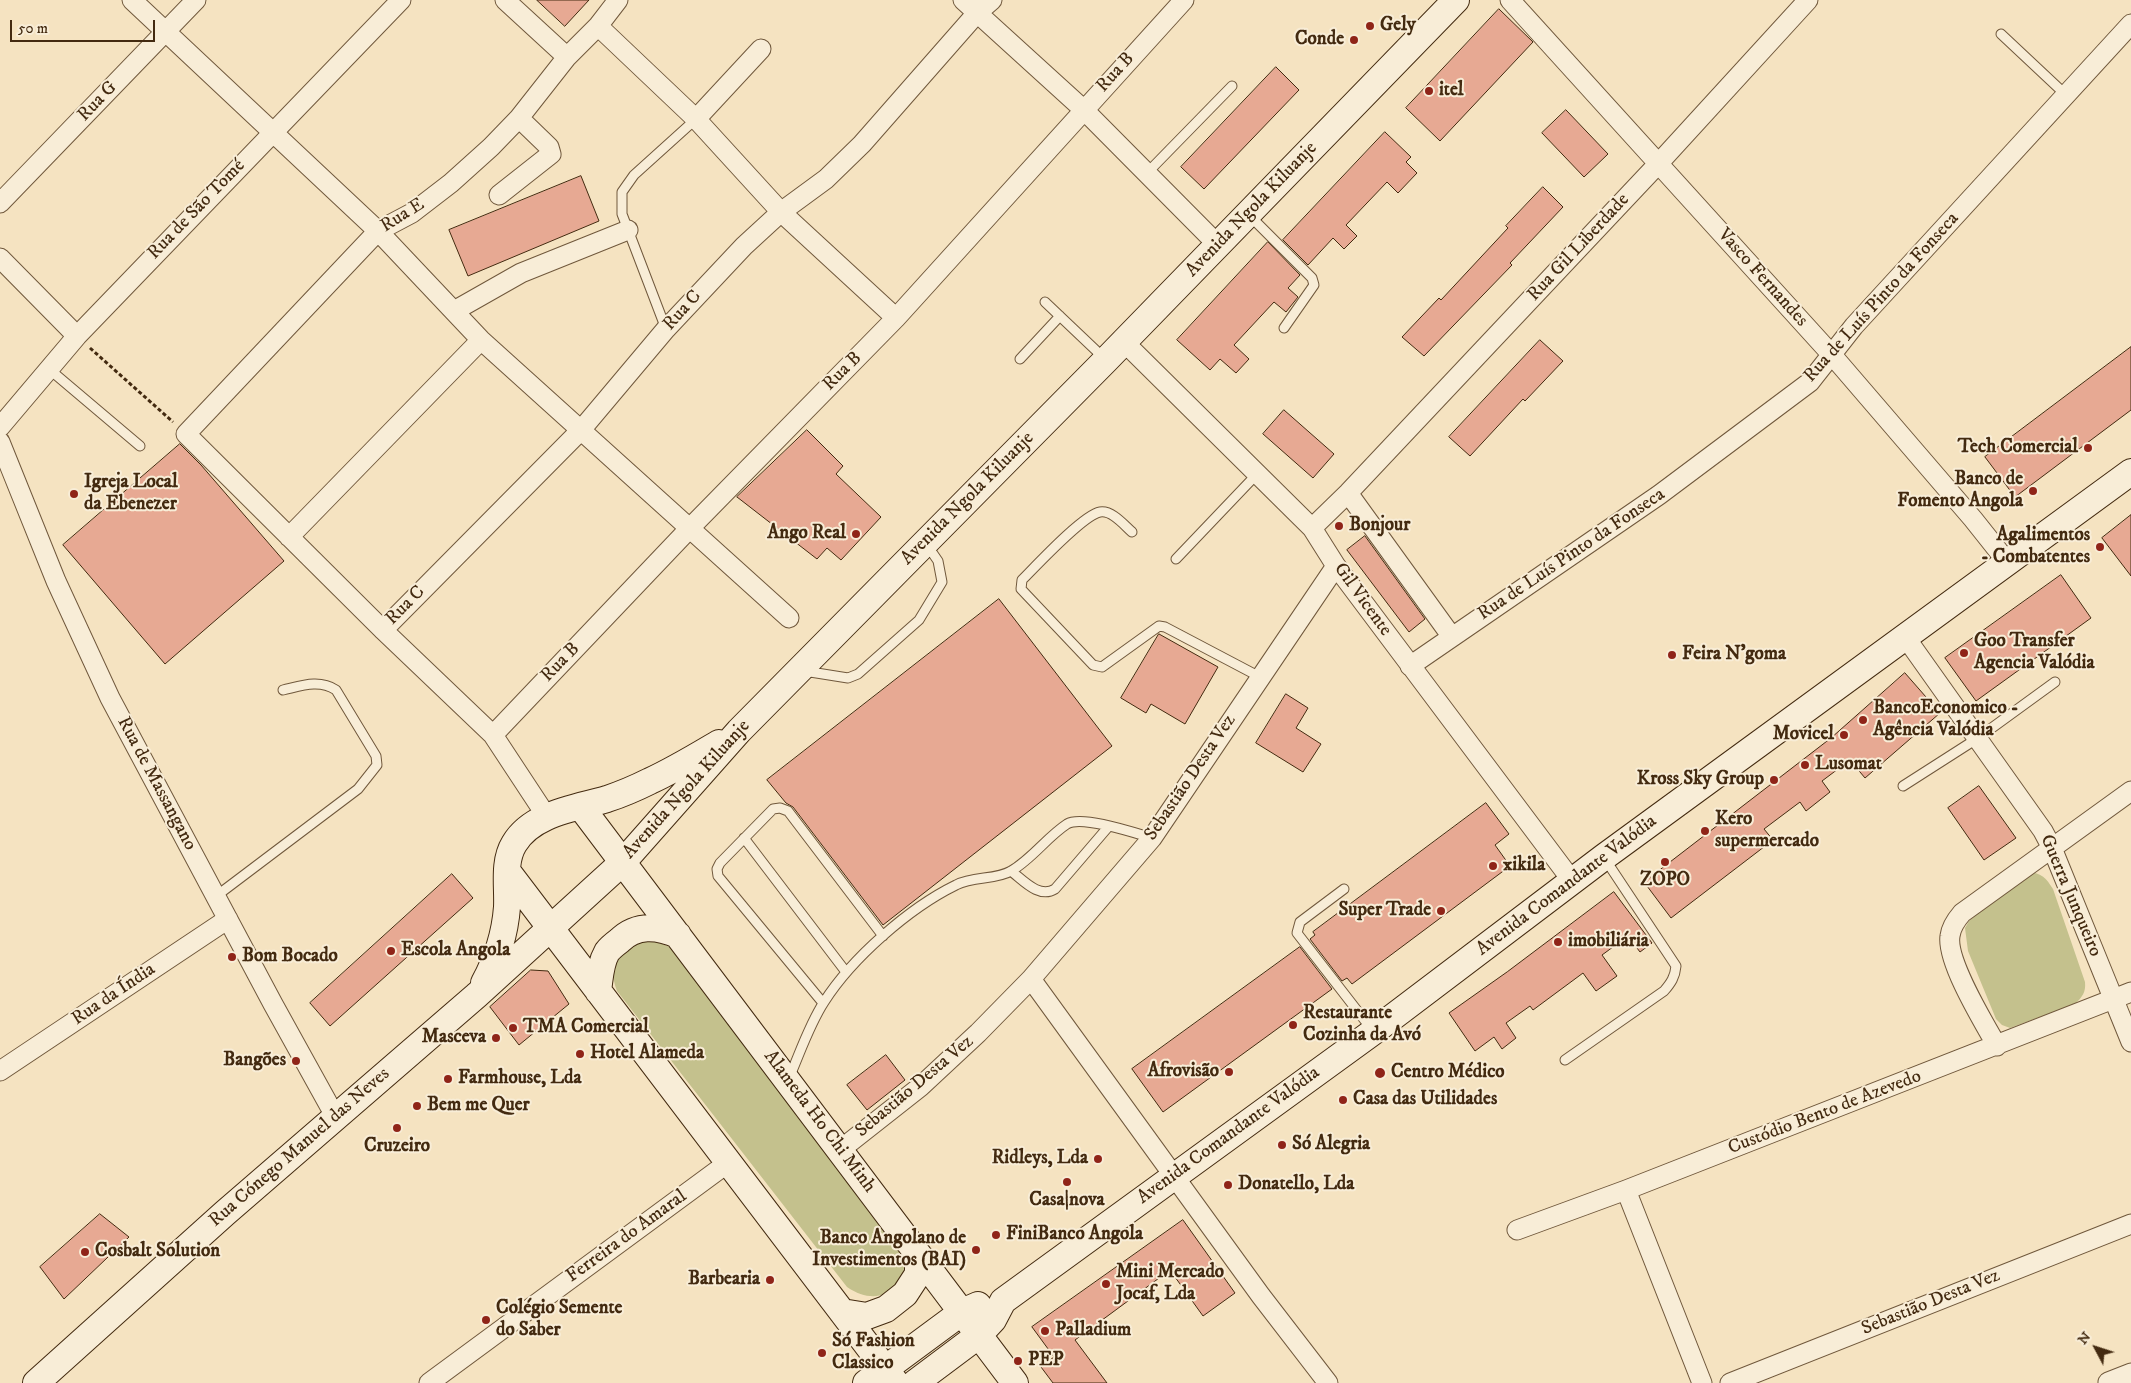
<!DOCTYPE html>
<html>
<head>
<meta charset="utf-8">
<style>
	body { margin:0 }
	#map { position:relative; width:2131px; height:1383px; overflow:hidden; background:#f5e3c1; font-family:"IM FELL DW Pica",serif }
	canvas { display:block }
	.north { position:absolute; left:2071px; top:1323px; width:50px; height:50px; -webkit-text-stroke:4px #f8edd7; paint-order:stroke; rotate:310deg; font-size:14px; font-weight:700; line-height:20px; text-align:center; color:#432a10 }
	.north::after { content:''; display:block; margin:auto; width:18px; height:22px; background:#432a10; clip-path:polygon(50% 0,100% 100%,50% 72%,0 100%) }
	.scale { position:absolute; left:10px; top:20px; width:145px; height:22px; box-sizing:border-box; border:2px solid #432a10; border-top:0; padding-left:6px; font-size:15px; line-height:18px; white-space:nowrap; color:#432a10; -webkit-text-stroke:4px #f8edd7; paint-order:stroke }
</style>
</head>
<body>
<div id="map">
<canvas width="2131" height="1383"></canvas>
<div class="north">N</div>
<div class="scale">50 m</div>
</div>
<script>
const context = document.querySelector('canvas').getContext('2d');
context.lineJoin = 'round';
function paint(path, color) { context.fillStyle = color; context.fill(path, 'evenodd'); }
function stroke(path, color, width, dash) { context.strokeStyle = color; context.lineWidth = width; context.lineCap = dash ? 'butt' : 'round'; context.setLineDash(dash || []); context.stroke(path); }
function drawText(font, color, halo, rows, align = 'center') {
  context.font = font + ' "IM FELL DW Pica",serif'; context.lineWidth = 4; context.setLineDash([]); context.textBaseline = 'middle'; context.strokeStyle = halo; context.fillStyle = color; for (const [text, x, y, turn = 0] of rows) {
    context.save(); context.translate(x, y); context.rotate((+turn || 0) * Math.PI / 180); context.textAlign = isNaN(turn) ? turn : align; if (halo) context.strokeText(text, 0, 0); context.fillText(text, 0, 0); context.restore();
  }
}
paint(new Path2D(`
	M2028 872C2042 873 2046 878 2053 889L2085 982C2086 993 2082 997 2075 1004L2010 1028 2002 1025 1996 1019 1968 951 1965 928 1969 921Z
	M641 941C654 940 663 944 674 949L906 1258C904 1293 876 1307 847 1287L617 991C607 963 617 954 641 941Z`), '#c4c18d');
const building = new Path2D(`
	M537 0H589L565 26Z
	M1499 9 1533 42 1440 141 1406 108Z
	M1276 67 1299 90 1204 189 1181 167Z
	M1566 110 1608 154 1584 177 1542 133Z
	M1385 132 1411 157 1406 162 1417 173 1398 193 1387 182 1346 225 1357 236 1344 249 1333 238 1308 265 1283 240Z
	M581 176 599 221 468 276 449 230Z
	M1543 187 1563 207 1510 263 1512 265 1424 356 1402 337 1439 298 1441 300 1508 228 1506 226Z
	M1268 242 1300 275 1288 288 1298 297 1286 312 1274 302 1234 345 1249 359 1236 373 1220 359 1210 370 1177 340Z
	M1540 340 1563 361 1525 401 1523 399 1470 456 1449 437Z
	M2131 347V410L2015 497 1985 457Z
	M1284 410 1334 454 1313 478 1263 434Z
	M807 430 843 466 836 474 881 517 841 560 827 548 817 559 737 497Z
	M180 444 201 465 284 561 165 664 63 545Z
	M2131 515V576L2102 538Z
	M1365 536 1425 619 1409 632 1347 550Z
	M2061 575 2091 618 1976 701 1945 658Z
	M999 599 1112 746 883 925 793 807 786 803 767 780Z
	M1159 634 1218 667 1185 724 1151 704 1146 713 1121 698Z
	M1905 673 1940 713 1865 778 1850 760 1822 781 1830 792 1806 811 1800 802 1764 829 1773 840 1671 918 1644 882 1831 738Z
	M1286 694 1308 708 1296 728 1321 744 1303 772 1256 743Z
	M1979 786 2016 838 1984 860 1948 808Z
	M1486 803 1509 834 1495 845 1510 866 1352 984 1347 978 1342 981 1310 939 1315 935 1313 932Z
	M452 874 473 898 330 1026 310 1003Z
	M1614 892 1652 943 1640 952 1628 936 1602 955 1617 976 1596 991 1583 973 1533 1010 1530 1006 1506 1023 1516 1038 1502 1049 1494 1037 1475 1051 1449 1013 1507 972Z
	M1300 947 1332 989 1163 1112 1132 1069Z
	M531 970 548 971 569 1004 519 1045 490 1007Z
	M886 1055 905 1080 867 1110 847 1085Z
	M100 1214 129 1237 64 1299 40 1267Z
	M1183 1220 1235 1293 1203 1316 1170 1270 1075 1340 1107 1383H1053L1041 1367 1054 1357 1032 1327Z`);
paint(building, '#e7a993');
stroke(building, '#432a10', 1);
const lane = new Path2D(`
	M2001 34 2066 95
	M1147 173 1232 86
	M1250 216 1312 278 1314 285 1284 328
	M1045 302 1105 359
	M666 329 622 214V192L634 175 696 119
	M1020 359 1060 316
	M49 369 140 446
	M1132 532C1124 525 1112 510 1100 512 1083 515 1036 566 1022 580L1021 589 1093 665 1102 667 1159 626 1165 627 1260 677
	M1176 559 1257 474
	M804 671 848 678 858 674 919 620 942 582 938 561 927 545
	M1903 786 1978 738 2055 682
	M744 838 846 972
	M1011 871C1023 880 1039 899 1055 889L1109 826
	M1344 889 1300 922 1297 933 1373 1031
	M215 897 358 789 377 765 376 756 336 690C319 679 301 686 283 690
	M823 1003 718 876 717 869 720 863 773 809 780 808 788 811 883 936
	M1565 1060 1664 991C1671 983 1675 977 1676 966L1605 859
	M789 1078C800 1053 809 1025 824 1002 852 958 909 908 956 885 973 876 996 880 1011 871 1032 859 1047 837 1067 824 1082 815 1135 833 1152 838`);
const street = new Path2D(`
	M132 0 378 231 481 340 789 618
	M505 0 567 57
	M963 0 1084 110 1218 245
	M1510 0 1832 355 1973 519 2008 563
	M598 26 696 119 781 212 896 318
	M696 119 761 49
	M499 195 551 154 549 147 519 118
	M0 203 196 0
	M0 258 77 336
	M454 311 521 273 628 230
	M1124 342 1312 528 1336 566 1573 882
	M0 427 77 336 401 0
	M0 442 56 581 110 698 273 1004 335 1116
	M1348 493 1452 637
	M1312 528 1348 493 1658 164 1808 0
	M289 537 481 340
	M383 630 581 430 666 329 744 246 781 212 826 179 862 144 977 13 992 0
	M1906 638 2043 831 2052 848 2131 1042
	M1410 666 1659 495 1810 382 1854 326 2131 24
	M493 735 689 529 896 318 1184 0
	M547 817 493 735 383 630 186 434 378 231 412 213 451 183 491 147 519 118 567 57 598 26 618 0
	M1031 979 1261 1296 1328 1383
	M1997 1046C1984 1023 1946 961 1950 936 1951 927 1956 920 1962 913L2131 791
	M0 1071 228 919
	M840 1150 920 1087 978 1033 1031 979 1152 838 1336 566
	M1626 1190 1702 1383
	M1517 1230 1626 1190 2131 992
	M2108 1382 2131 1373
	M429 1383 729 1162
	M1730 1383 2131 1224`);
const secondary = new Path2D(`
	M581 807 1015 1383
	M508 872 896 1383
	M484 983C497 959 505 934 507 907 508 887 503 862 514 844 532 813 577 808 607 799 622 794 636 788 650 781 674 770 697 756 719 743
	M598 991C600 978 600 964 607 952 610 948 615 944 619 941 636 924 657 926 678 935
	M842 1312 867 1316 886 1309 905 1294 918 1274V1255
	M36 1383 225 1213 477 995 623 862 739 731 1106 360 1456 0
	M866 1383 962 1312 978 1305
	M915 1383 979 1335 993 1320 1003 1301 1373 1032 1604 857 2131 472`);
stroke(lane, '#70583c', 11);
stroke(street, '#70583c', 21);
stroke(secondary, '#432a10', 28);
stroke(new Path2D(`
	M90 348 173 422`), '#432a10', 3, [4, 2.5]);
stroke(lane, '#f8edd7', 9);
stroke(street, '#f8edd7', 19);
stroke(secondary, '#f8edd7', 26);
for (const [x, y, r, color] of [
	[1370,26,5,"#8f2418"],
	[1354,40,5,"#8f2418"],
	[1429,91,5,"#8f2418"],
	[2088,448,5,"#8f2418"],
	[2033,491,5,"#8f2418"],
	[74,494,5,"#8f2418"],
	[1339,526,5,"#8f2418"],
	[856,534,5,"#8f2418"],
	[2100,547,5,"#8f2418"],
	[1964,653,5,"#8f2418"],
	[1672,655,5,"#8f2418"],
	[1863,720,5,"#8f2418"],
	[1844,735,5,"#8f2418"],
	[1805,765,5,"#8f2418"],
	[1774,780,5,"#8f2418"],
	[1705,831,5,"#8f2418"],
	[1665,862,5,"#8f2418"],
	[1493,866,5,"#8f2418"],
	[1441,911,5,"#8f2418"],
	[1558,942,5,"#8f2418"],
	[391,951,5,"#8f2418"],
	[232,957,5,"#8f2418"],
	[1293,1025,5,"#8f2418"],
	[513,1028,5,"#8f2418"],
	[496,1038,5,"#8f2418"],
	[580,1054,5,"#8f2418"],
	[296,1061,5,"#8f2418"],
	[1229,1072,5,"#8f2418"],
	[1380,1073,6,"#8f2418"],
	[448,1079,5,"#8f2418"],
	[1343,1100,5,"#8f2418"],
	[417,1106,5,"#8f2418"],
	[397,1128,5,"#8f2418"],
	[1282,1145,5,"#8f2418"],
	[1098,1159,5,"#8f2418"],
	[1067,1182,5,"#8f2418"],
	[1228,1185,5,"#8f2418"],
	[996,1235,5,"#8f2418"],
	[976,1250,5,"#8f2418"],
	[85,1252,5,"#8f2418"],
	[770,1280,5,"#8f2418"],
	[1106,1284,5,"#8f2418"],
	[486,1320,5,"#8f2418"],
	[1045,1331,5,"#8f2418"],
	[822,1353,5,"#8f2418"],
	[1018,1361,5,"#8f2418"]
]) { const dot = new Path2D(); dot.arc(x, y, r, 0, 2 * Math.PI); context.fillStyle = color; context.fill(dot); stroke(dot, '#f8edd7', 2); }
drawText('bold 19px', '#432a10', '#f8edd7', [
	["Gely",1380,26],
	["Conde",1344,40,"right"],
	["itel",1439,91],
	["Tech Comercial",2078,448,"right"],
	["Banco de",2023,480,"right"],
	["Fomento Angola",2023,502,"right"],
	["Igreja Local",84,483],
	["da Ebenezer",84,505],
	["Bonjour",1349,526],
	["Ango Real",846,534,"right"],
	["Agalimentos",2090,536,"right"],
	["- Combatentes",2090,558,"right"],
	["Goo Transfer",1974,642],
	["Agencia Valódia",1974,664],
	["Feira N'goma",1682,655],
	["BancoEconomico -",1873,709],
	["Agência Valódia",1873,731],
	["Movicel",1834,735,"right"],
	["Lusomat",1815,765],
	["Kross Sky Group",1764,780,"right"],
	["Kero",1715,820],
	["supermercado",1715,842],
	["xikila",1503,866],
	["ZOPO",1665,881,"center"],
	["Super Trade",1431,911,"right"],
	["imobiliária",1568,942],
	["Escola Angola",401,951],
	["Bom Bocado",242,957],
	["Restaurante",1303,1014],
	["Cozinha da Avó",1303,1036],
	["TMA Comercial",523,1028],
	["Masceva",486,1038,"right"],
	["Hotel Alameda",590,1054],
	["Bangões",286,1061,"right"],
	["Afrovisão",1219,1072,"right"],
	["Centro Médico",1391,1073],
	["Farmhouse, Lda",458,1079],
	["Casa das Utilidades",1353,1100],
	["Bem me Quer",427,1106],
	["Só Alegria",1292,1145],
	["Cruzeiro",397,1147,"center"],
	["Ridleys, Lda",1088,1159,"right"],
	["Donatello, Lda",1238,1185],
	["Casa|nova",1067,1201,"center"],
	["FiniBanco Angola",1006,1235],
	["Banco Angolano de",966,1239,"right"],
	["Investimentos (BAI)",966,1261,"right"],
	["Cosbalt Solution",95,1252],
	["Mini Mercado",1116,1273],
	["Jocaf, Lda",1116,1295],
	["Barbearia",760,1280,"right"],
	["Colégio Semente",496,1309],
	["do Saber",496,1331],
	["Palladium",1055,1331],
	["Só Fashion",832,1342],
	["Classico",832,1364],
	["PEP",1028,1361]
], 'left');
drawText('19px', '#432a10', '#f8edd7', [
	["Rua B",1116,73,-48],
	["Rua G",98,102,-46],
	["Rua de São Tomé",197,210,-46],
	["Avenida Ngola Kiluanje",1252,210,-46],
	["Rua E",403,216,-32],
	["Rua Gil Liberdade",1579,248,-47],
	["Vasco Fernandes",1762,278,48],
	["Rua de Luís Pinto da Fonseca",1882,298,-48],
	["Rua C",683,311,-48],
	["Rua B",843,372,-45],
	["Avenida Ngola Kiluanje",968,499,-45],
	["Rua de Luís Pinto da Fonseca",1572,555,-34],
	["Gil Vicente",1362,600,54],
	["Rua C",406,606,-45],
	["Rua B",561,663,-46],
	["Sebastião Desta Vez",1191,778,-56],
	["Rua de Massangano",156,784,62],
	["Avenida Ngola Kiluanje",687,790,-48],
	["Avenida Comandante Valódia",1567,886,-37],
	["Guerra Junqueiro",2070,896,67],
	["Rua da Índia",114,995,-34],
	["Sebastião Desta Vez",915,1087,-40],
	["Custódio Bento de Azevedo",1825,1113,-21],
	["Alameda Ho Chi Minh",819,1122,53],
	["Avenida Comandante Valódia",1229,1136,-36],
	["Rua Cónego Manuel das Neves",300,1148,-41],
	["Ferreira do Amaral",627,1237,-36],
	["Sebastião Desta Vez",1931,1303,-22]
]);
</script>
</body>
</html>
